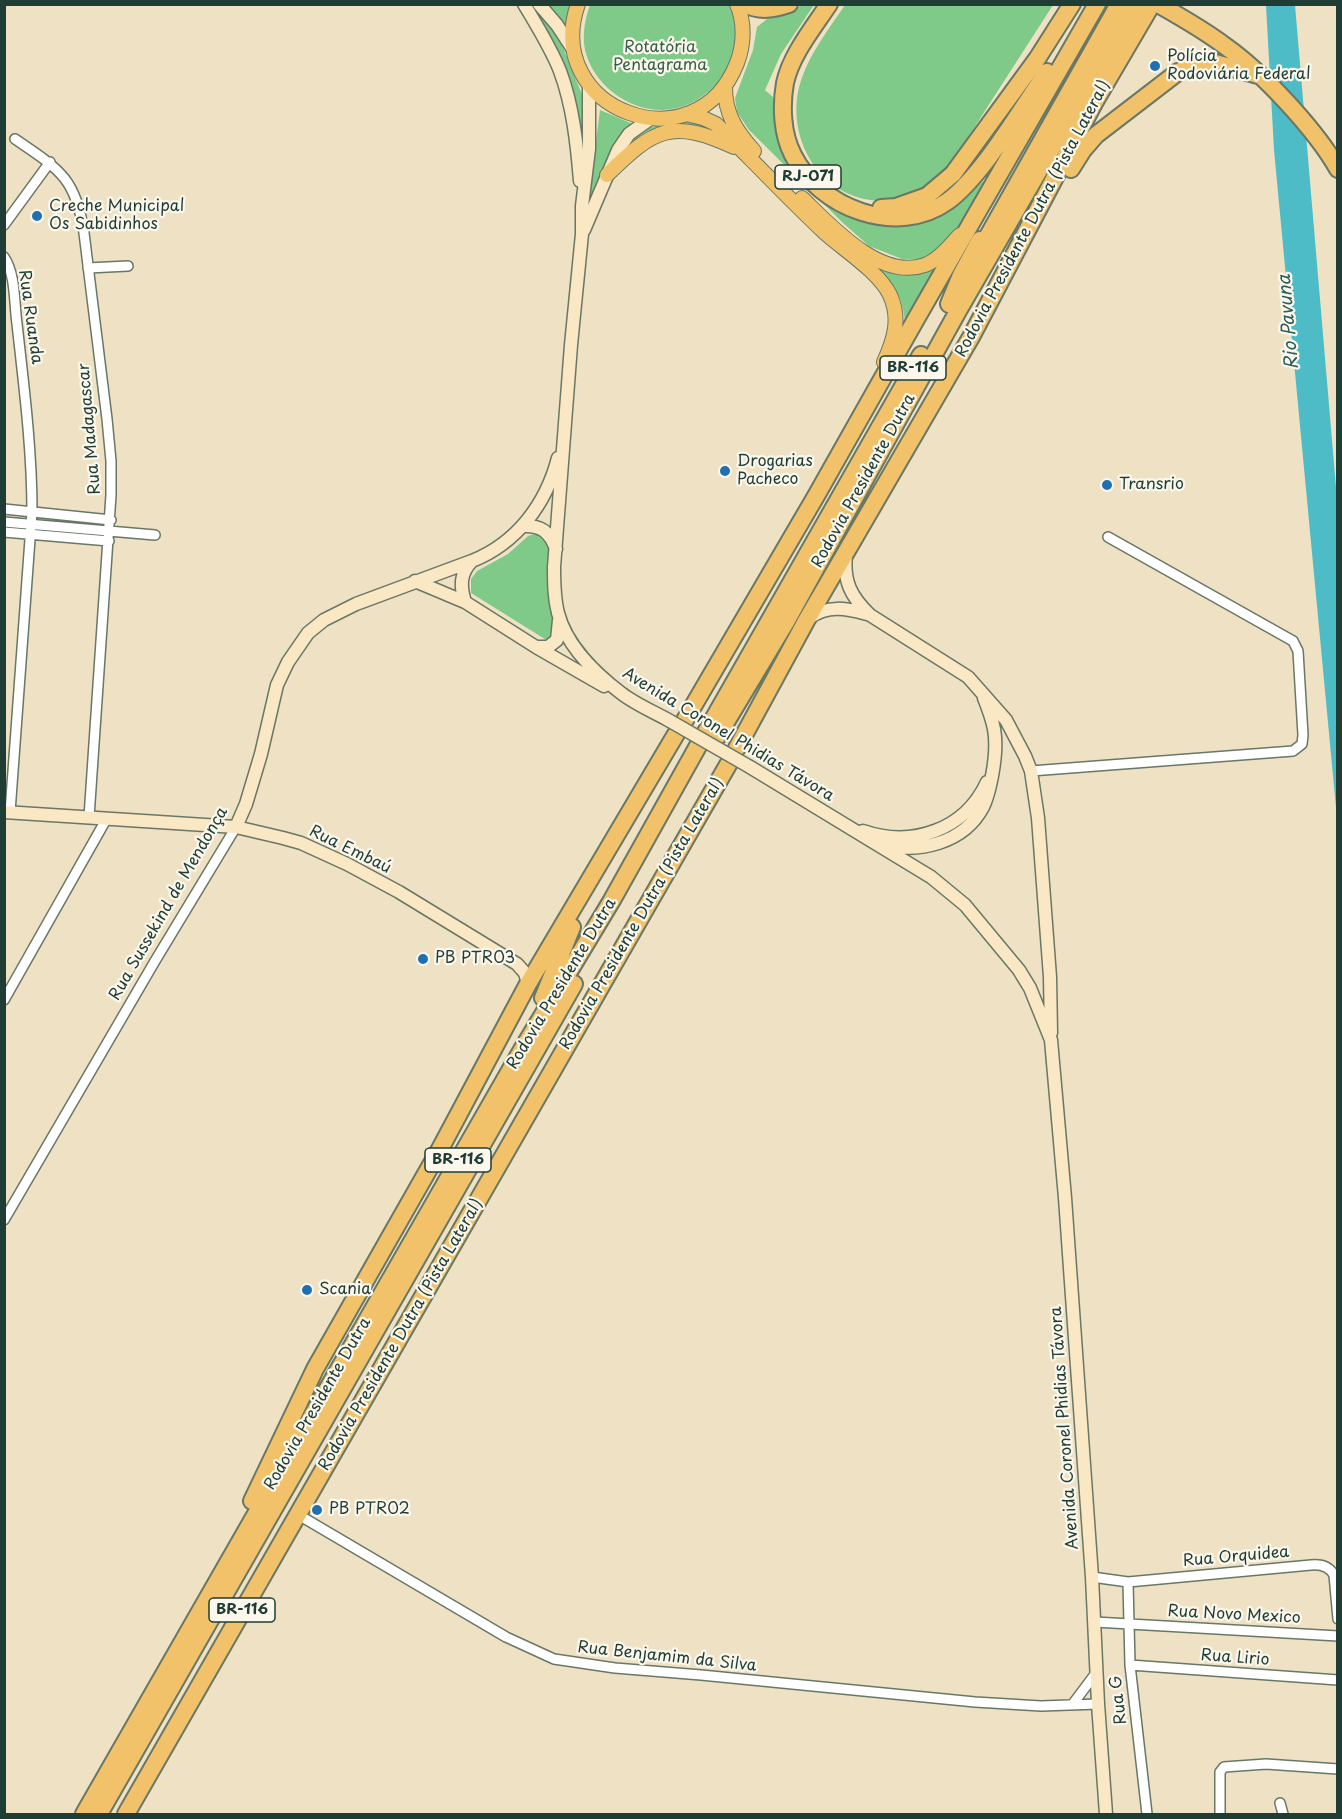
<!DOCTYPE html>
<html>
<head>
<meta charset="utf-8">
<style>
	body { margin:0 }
	#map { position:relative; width:1342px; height:1819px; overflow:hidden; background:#efe2c4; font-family:"Playpen Sans",sans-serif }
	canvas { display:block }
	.frame { position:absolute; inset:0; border:6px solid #1f3d34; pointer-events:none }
</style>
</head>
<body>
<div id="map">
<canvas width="1342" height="1819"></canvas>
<div class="frame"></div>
</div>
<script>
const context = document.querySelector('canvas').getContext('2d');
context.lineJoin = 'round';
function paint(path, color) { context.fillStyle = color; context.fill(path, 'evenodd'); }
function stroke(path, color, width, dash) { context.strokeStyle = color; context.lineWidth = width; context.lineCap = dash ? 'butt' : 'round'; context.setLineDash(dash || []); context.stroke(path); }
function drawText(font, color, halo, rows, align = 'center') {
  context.font = font + ' "Playpen Sans",sans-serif'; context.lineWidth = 4.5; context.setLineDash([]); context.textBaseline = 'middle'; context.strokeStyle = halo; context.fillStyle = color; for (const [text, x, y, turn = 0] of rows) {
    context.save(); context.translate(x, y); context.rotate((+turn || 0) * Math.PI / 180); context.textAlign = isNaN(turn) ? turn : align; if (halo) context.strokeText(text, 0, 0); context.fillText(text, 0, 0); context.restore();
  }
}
paint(new Path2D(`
	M548 5H571L564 30Z
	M590 5H730C732 10 735 16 736 22 742 65 707 109 662 110 627 110 593 84 585 50 582 34 585 19 590 5Z
	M804 5H814L781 54 765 90 773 97 777 108 783 147 848 214 886 226 917 223 946 211 969 194 994 171 955 233 937 251 921 259H902L869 246 843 223 749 130 737 112 735 98 753 50 757 27 772 15Z
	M845 5H1053L954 159C940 174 925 193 904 198 841 214 790 160 797 98 802 63 826 33 845 5Z
	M538 12 558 35 581 92 587 110 582 148 562 63Z
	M600 110 633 124 618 139 588 204Z
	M696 120 711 125 728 140C687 119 657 119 623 153 633 122 669 125 696 120Z
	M877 266C901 274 912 275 936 267L905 321C902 294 895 286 877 266Z
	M537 533 549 537 557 634 548 641 471 593V579L477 571 508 554 528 536Z`), '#7fca88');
paint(new Path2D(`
	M1266 5H1295L1337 499V818L1274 150Z`), '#4ebcc6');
const street = new Path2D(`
	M15 139C59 169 76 178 84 233L107 419 111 461V495L89 817
	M4 225 50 162
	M4 257C16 275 14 303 17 324 24 387 32 449 32 512L10 812
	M88 264V268L128 266
	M4 509 111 520
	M4 522 155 535
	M4 532 109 541
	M1031 771 1293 751 1302 744 1303 735 1298 651 1293 641 1108 537
	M4 1000 107 818
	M4 1220 155 961 236 827
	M297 1514 506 1637 554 1659 615 1668 701 1675 975 1702 1041 1706 1098 1704
	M1092 1577 1128 1582 1139 1581 1311 1565C1321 1564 1329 1566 1334 1575L1338 1619
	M1128 1582 1130 1665 1147 1814
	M1095 1622 1338 1636
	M1130 1665 1338 1680
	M1072 1705 1096 1673
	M1280 1803 1283 1814
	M1220 1814V1772L1224 1767 1266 1764 1338 1769`);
const secondary = new Path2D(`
	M524 4C537 26 551 48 560 71 573 106 577 144 580 181
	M539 4 557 25 574 51
	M589 85V149L582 206V234L571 345 554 567C554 583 554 598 558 613 566 645 596 674 621 693 635 704 654 712 670 721
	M584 230 618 150 629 134 650 119
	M523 526C541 525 550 532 556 549
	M846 555C843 581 851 597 870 615L968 677 1006 720 1025 756 1031 771 1038 818 1050 977 1051 1033
	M415 581 465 602 536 647 604 686
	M465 602C460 586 460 573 472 561
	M809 618C828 605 845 608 867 614
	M538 647H548L557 640 559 620
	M750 767 931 877 965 905 1019 970 1030 988 1051 1040 1065 1198 1092 1577 1098 1704 1106 1814
	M4 812 236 827 283 838 301 843 347 864 399 892 517 964 525 973 528 984
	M236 827 246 804 261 754 277 685 288 662 308 633 324 620 356 604 472 561C517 543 546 504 558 458
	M863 831C912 848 965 830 987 782
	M882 844C919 854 964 843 983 807 988 797 990 786 992 776 995 760 997 745 994 729 992 719 988 708 984 698`);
const primary = new Path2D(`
	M578 4C541 110 696 168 737 63 744 45 745 23 737 4
	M725 87C725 114 736 131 754 151
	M686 114 703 118 716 124C752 160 787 197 824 232 844 250 879 272 890 295 901 319 894 340 884 362
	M607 175C654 129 671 118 734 147
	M802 198C831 226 880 281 925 265 939 260 950 245 960 235`);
const highway = new Path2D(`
	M745 4C760 12 774 9 789 4
	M829 4C813 28 791 55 785 83 781 106 782 134 793 155 819 208 897 238 948 201 983 175 1021 109 1047 72
	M1158 4C1181 17 1204 30 1225 46 1262 72 1316 130 1338 169
	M1071 169 1083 150 1096 135 1178 72 1198 64 1215 63 1258 75
	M881 208 896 207 927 196 953 174 1037 59 1072 4
	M979 252 1119 4
	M949 304 961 275 980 240
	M685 720 816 496 916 319 1097 4
	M706 732 921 355
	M717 737 786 622 958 311 1135 4
	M737 748 806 621 971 337 1094 103 1152 4
	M543 998 572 927
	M252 1501 315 1369 439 1151 528 984 676 734
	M84 1814 523 1048 612 900 698 746
	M99 1814 574 984
	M126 1814 729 763`);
stroke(street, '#687766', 12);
stroke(secondary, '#687766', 15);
stroke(primary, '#687766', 16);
stroke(highway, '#687766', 20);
stroke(street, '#fff', 9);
stroke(secondary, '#fae7c3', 12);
stroke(primary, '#f2c26a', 14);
stroke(highway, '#f2c26a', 16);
const secondaryBridge = new Path2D(`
	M670 721 750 767`);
stroke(secondaryBridge, '#687766', 15, []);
stroke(secondaryBridge, '#fae7c3', 12);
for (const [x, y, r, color] of [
	[1155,66,6,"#1f6fb2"],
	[37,216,6,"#1f6fb2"],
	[725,471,6,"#1f6fb2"],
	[1107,485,6,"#1f6fb2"],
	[423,959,6,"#1f6fb2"],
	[307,1290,6,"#1f6fb2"],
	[317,1510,6,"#1f6fb2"]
]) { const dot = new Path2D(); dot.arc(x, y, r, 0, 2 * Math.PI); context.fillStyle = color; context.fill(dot); stroke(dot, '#fbf7ec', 2); }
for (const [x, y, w] of [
	[808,177,66],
	[913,368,66],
	[458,1160,66],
	[242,1610,66]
]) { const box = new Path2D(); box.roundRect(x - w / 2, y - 12, w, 24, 4.5); context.fillStyle = '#fbf7ec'; context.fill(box); stroke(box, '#1f3d34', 1.5); }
drawText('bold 15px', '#1f3d34', null, [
	["RJ-071",808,177],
	["BR-116",913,368],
	["BR-116",458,1160],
	["BR-116",242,1610]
]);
drawText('16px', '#376049', '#fbf7ec', [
	["Rotatória",660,48],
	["Pentagrama",660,66]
]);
drawText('16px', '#1f3d34', '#fbf7ec', [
	["Polícia",1167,57],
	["Rodoviária Federal",1167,75],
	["Creche Municipal",49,207],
	["Os Sabidinhos",49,225],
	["Drogarias",737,462],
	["Pacheco",737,480],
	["Transrio",1119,485],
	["PB PTR03",435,959],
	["Scania",319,1290],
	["PB PTR02",329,1510]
], 'left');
drawText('16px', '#1f3d34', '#fbf7ec', [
	["Rodovia Presidente Dutra (Pista Lateral)",1033,219,-62],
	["Rua Ruanda",30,317,82],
	["Rua Madagascar",90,429,-95],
	["Rodovia Presidente Dutra",864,481,-61],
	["Avenida Coronel Phidias Távora",728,735,31],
	["Rua Embaú",350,850,26],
	["Rua Sussekind de Mendonça",169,904,-60],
	["Rodovia Presidente Dutra (Pista Lateral)",642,914,-60],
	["Rodovia Presidente Dutra",562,984,-59],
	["Rodovia Presidente Dutra (Pista Lateral)",401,1335,-60],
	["Rodovia Presidente Dutra",318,1404,-60],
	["Avenida Coronel Phidias Távora",1065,1428,-94],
	["Rua Orquidea",1236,1557,-5],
	["Rua Novo Mexico",1234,1615,3],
	["Rua Benjamim da Silva",667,1657,6],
	["Rua Lirio",1235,1658,4],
	["Rua G",1119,1700,-97]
]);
drawText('italic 18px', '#2b5d58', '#fbf7ec', [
	["Rio Pavuna",1289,322,-95]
]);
</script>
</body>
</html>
